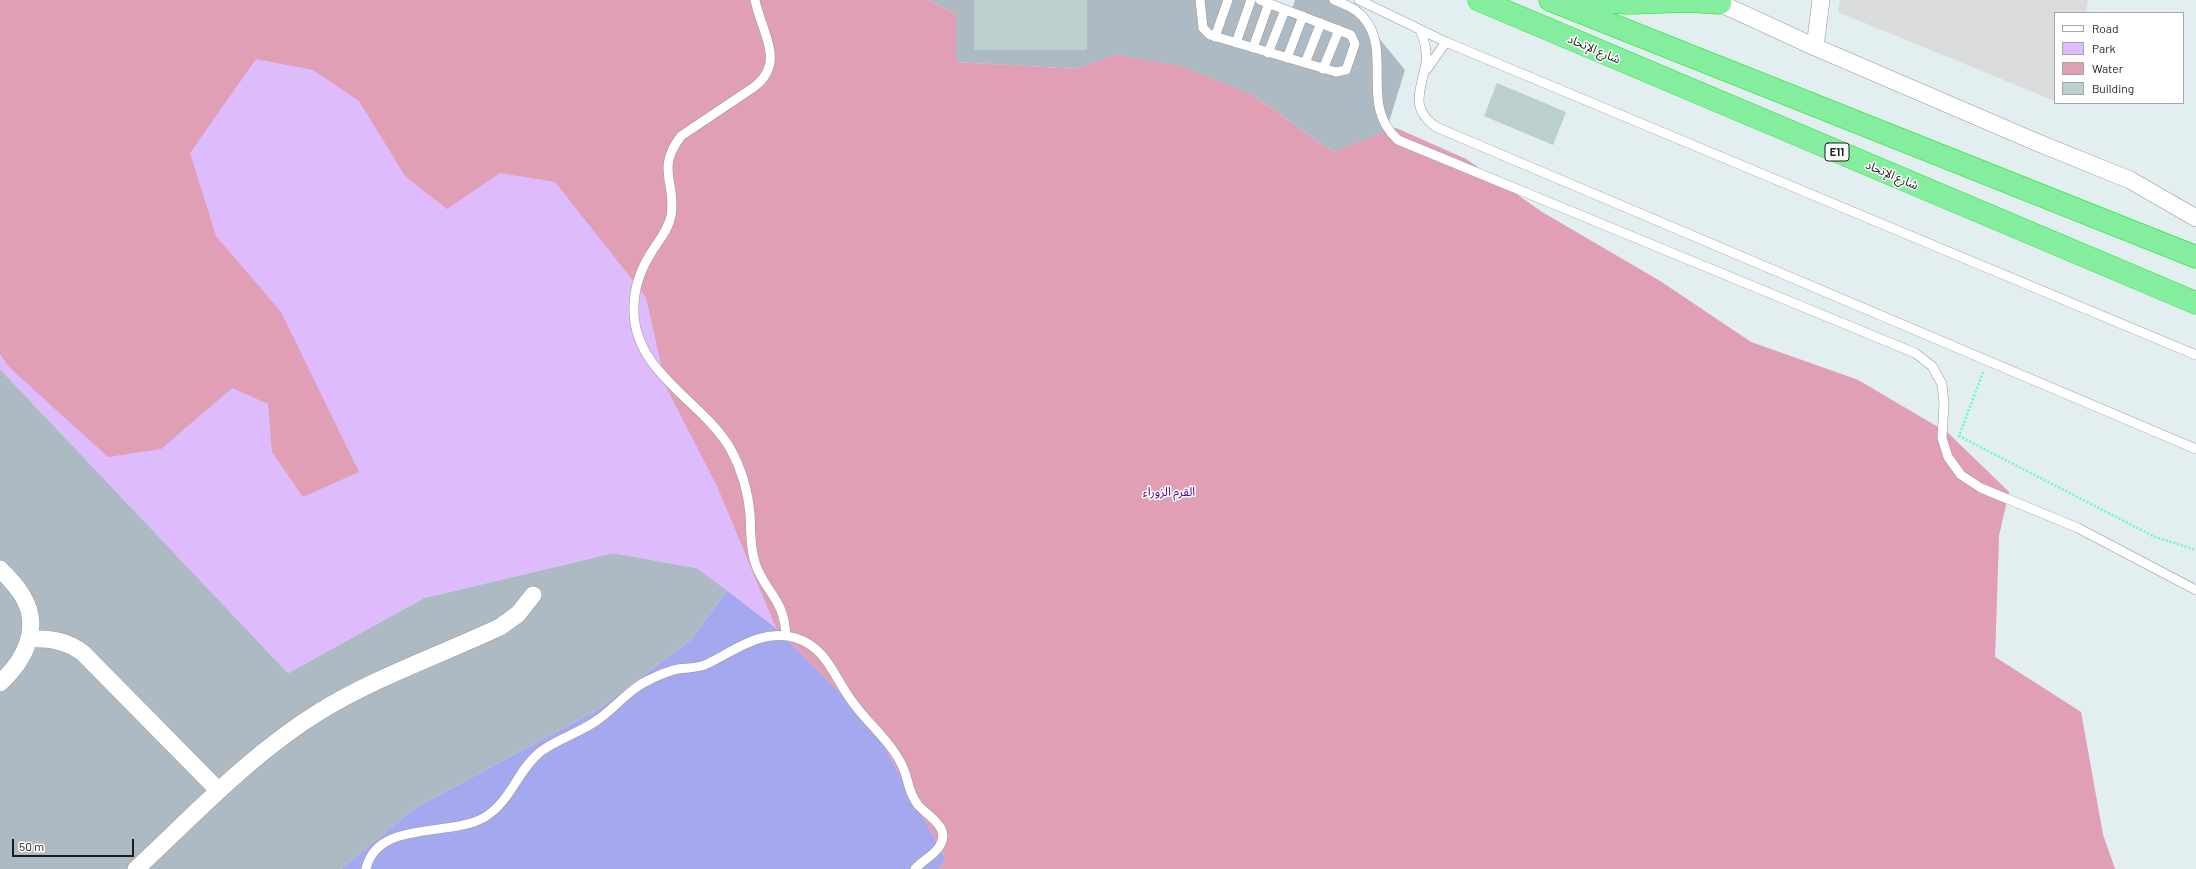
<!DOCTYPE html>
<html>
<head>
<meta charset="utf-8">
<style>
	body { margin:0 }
	#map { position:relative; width:2196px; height:869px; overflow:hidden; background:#e2eeef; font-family:Barlow,sans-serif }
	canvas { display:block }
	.legend { position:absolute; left:2054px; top:12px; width:130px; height:92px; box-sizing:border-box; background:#fff; border:1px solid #a5a5a5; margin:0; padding:5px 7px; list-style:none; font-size:12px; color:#1d1d1d }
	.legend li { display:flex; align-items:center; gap:8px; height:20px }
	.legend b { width:20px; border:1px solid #a5a5a5 }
	.scale { position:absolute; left:12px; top:839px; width:122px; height:18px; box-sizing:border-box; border:2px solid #1d1d1d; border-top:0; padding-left:5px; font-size:12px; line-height:14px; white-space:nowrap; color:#1d1d1d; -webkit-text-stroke:3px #fff; paint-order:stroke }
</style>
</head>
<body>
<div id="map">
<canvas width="2196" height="869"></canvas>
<ul class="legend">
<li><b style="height:5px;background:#fff"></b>Road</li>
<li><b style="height:11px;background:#debbfd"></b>Park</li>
<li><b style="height:11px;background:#e09fb5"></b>Water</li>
<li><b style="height:11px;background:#bbcfcd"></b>Building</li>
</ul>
<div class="scale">50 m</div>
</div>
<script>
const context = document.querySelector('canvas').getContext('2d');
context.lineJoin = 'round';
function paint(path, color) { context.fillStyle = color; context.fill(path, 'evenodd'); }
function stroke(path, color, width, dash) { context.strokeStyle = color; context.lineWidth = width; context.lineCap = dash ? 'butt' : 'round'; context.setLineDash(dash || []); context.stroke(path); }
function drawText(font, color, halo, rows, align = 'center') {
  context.font = font + ' Barlow,"Noto Sans Arabic",sans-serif'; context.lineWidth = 3; context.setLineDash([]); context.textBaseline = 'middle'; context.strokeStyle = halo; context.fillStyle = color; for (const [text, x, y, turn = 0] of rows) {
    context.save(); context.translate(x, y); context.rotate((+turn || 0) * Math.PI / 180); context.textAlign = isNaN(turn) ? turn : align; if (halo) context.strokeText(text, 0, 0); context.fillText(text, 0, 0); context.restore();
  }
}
paint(new Path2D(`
	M1840 0H2088L2086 13H2055V101L1838 12Z`), '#dadcdb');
paint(new Path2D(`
	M928 0H1266V5L1290 16 1295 0H1328L1355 9 1405 70 1384 138 1333 152 1251 94 1091 65 1075 69 955 62 956 14Z
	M0 369 288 673 424 598 613 553 697 568 727 590 693 638 599 709 415 808 341 869H0Z`), '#adbac4');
paint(new Path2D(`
	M727 590 776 628 873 726 946 859 939 869H341L415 808 599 709 693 638Z`), '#a4a8ee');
paint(new Path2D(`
	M0 0H928L956 14V62L1075 69 1116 55 1180 66 1251 94 1333 152 1396 128 1466 159 1542 212 1660 281 1751 342 1858 380 1948 433 2009 492 1999 535 1995 657 2081 712 2103 835 2115 869H939L946 859 873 726 776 628 697 568 613 553 424 598 288 673 0 369Z`), '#debbfd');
paint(new Path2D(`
	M0 0H928L956 14V62L1075 69 1116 55 1180 66 1251 94 1333 152 1396 128 1466 159 1542 212 1660 281 1751 342 1858 380 1948 433 2009 492 1999 535 1995 657 2081 712 2103 835 2115 869H939L946 859 873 726 776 628 717 486 666 387 646 297 555 182 500 173 447 209 405 176 359 101 313 70 256 59 190 153 216 236 281 312 359 472 303 497 272 452 268 404 232 388 161 449 108 457 9 367 0 354Z`), '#e09fb5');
paint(new Path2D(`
	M974 0H1087V50H974Z
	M1497 83 1566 112 1553 145 1484 116Z`), '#bbcfcd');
const lane = new Path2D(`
	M755 0C761 32 787 62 754 87L681 136C655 170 677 183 671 216 668 231 658 241 651 253 639 272 633 291 634 313 636 373 702 401 730 448 741 468 748 491 750 514 751 532 750 551 757 568 769 596 784 600 786 636
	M1200 0 1203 28 1210 35 1336 72 1346 70 1355 44 1351 35 1260 0
	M1334 0C1344 4 1355 8 1363 17 1394 51 1358 105 1398 140L1915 353 1932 366 1942 384 1944 404 1942 438 1948 457 1961 475 1981 488 2078 528 2196 590
	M1359 0 1446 42 2196 355
	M1421 32C1425 42 1427 52 1426 62 1422 89 1408 107 1436 127L2196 449
	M1215 37 1228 0
	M1236 43 1251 0
	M1253 48 1269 3
	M1268 53 1285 10
	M1287 58 1303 16
	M1305 63 1321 23
	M1323 69 1339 30
	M1427 69 1446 42
	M366 869C377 819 450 838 485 817 511 801 517 771 540 752 557 739 579 733 596 721 615 708 630 688 651 679 659 675 669 671 678 669 689 667 699 669 709 663 737 649 763 628 796 638 826 648 833 674 849 697 867 725 899 746 907 779 909 788 912 797 918 805 929 817 952 828 939 847 933 856 922 861 915 869`);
const street = new Path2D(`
	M1713 0 1815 47 2036 142 2130 180 2196 218
	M1815 47 1821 0
	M0 569C8 577 16 585 22 595 42 627 25 660 0 683
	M29 639C50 638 67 641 83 653L219 791
	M136 869C195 814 251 754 319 712 376 677 440 655 500 627L518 614 533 595`);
const highway = new Path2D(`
	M1479 0 2196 303
	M1550 0 2196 257
	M1565 0 1631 3 1688 1 1720 3`);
stroke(lane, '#979797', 10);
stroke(street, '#979797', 18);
stroke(highway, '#17e62a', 23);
stroke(new Path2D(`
	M1983 372 1959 436 2155 537 2196 550`), '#64ffb8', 2.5, [2, 2]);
stroke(lane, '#fff', 9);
stroke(street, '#fff', 17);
stroke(highway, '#84ed9e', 22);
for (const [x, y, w] of [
	[1837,152,24]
]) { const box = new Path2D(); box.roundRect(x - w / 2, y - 9, w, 18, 3); context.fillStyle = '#fff'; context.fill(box); stroke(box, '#1d1d1d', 1); }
drawText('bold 11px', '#1d1d1d', null, [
	["E11",1837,152]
]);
drawText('12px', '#1d1d1d', '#fff', [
	["شارع الإتحاد",1594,49,23],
	["شارع الإتحاد",1892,175,23]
]);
drawText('12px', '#460383', '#fff', [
	["القرم الزوراء",1169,492]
]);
</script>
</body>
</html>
